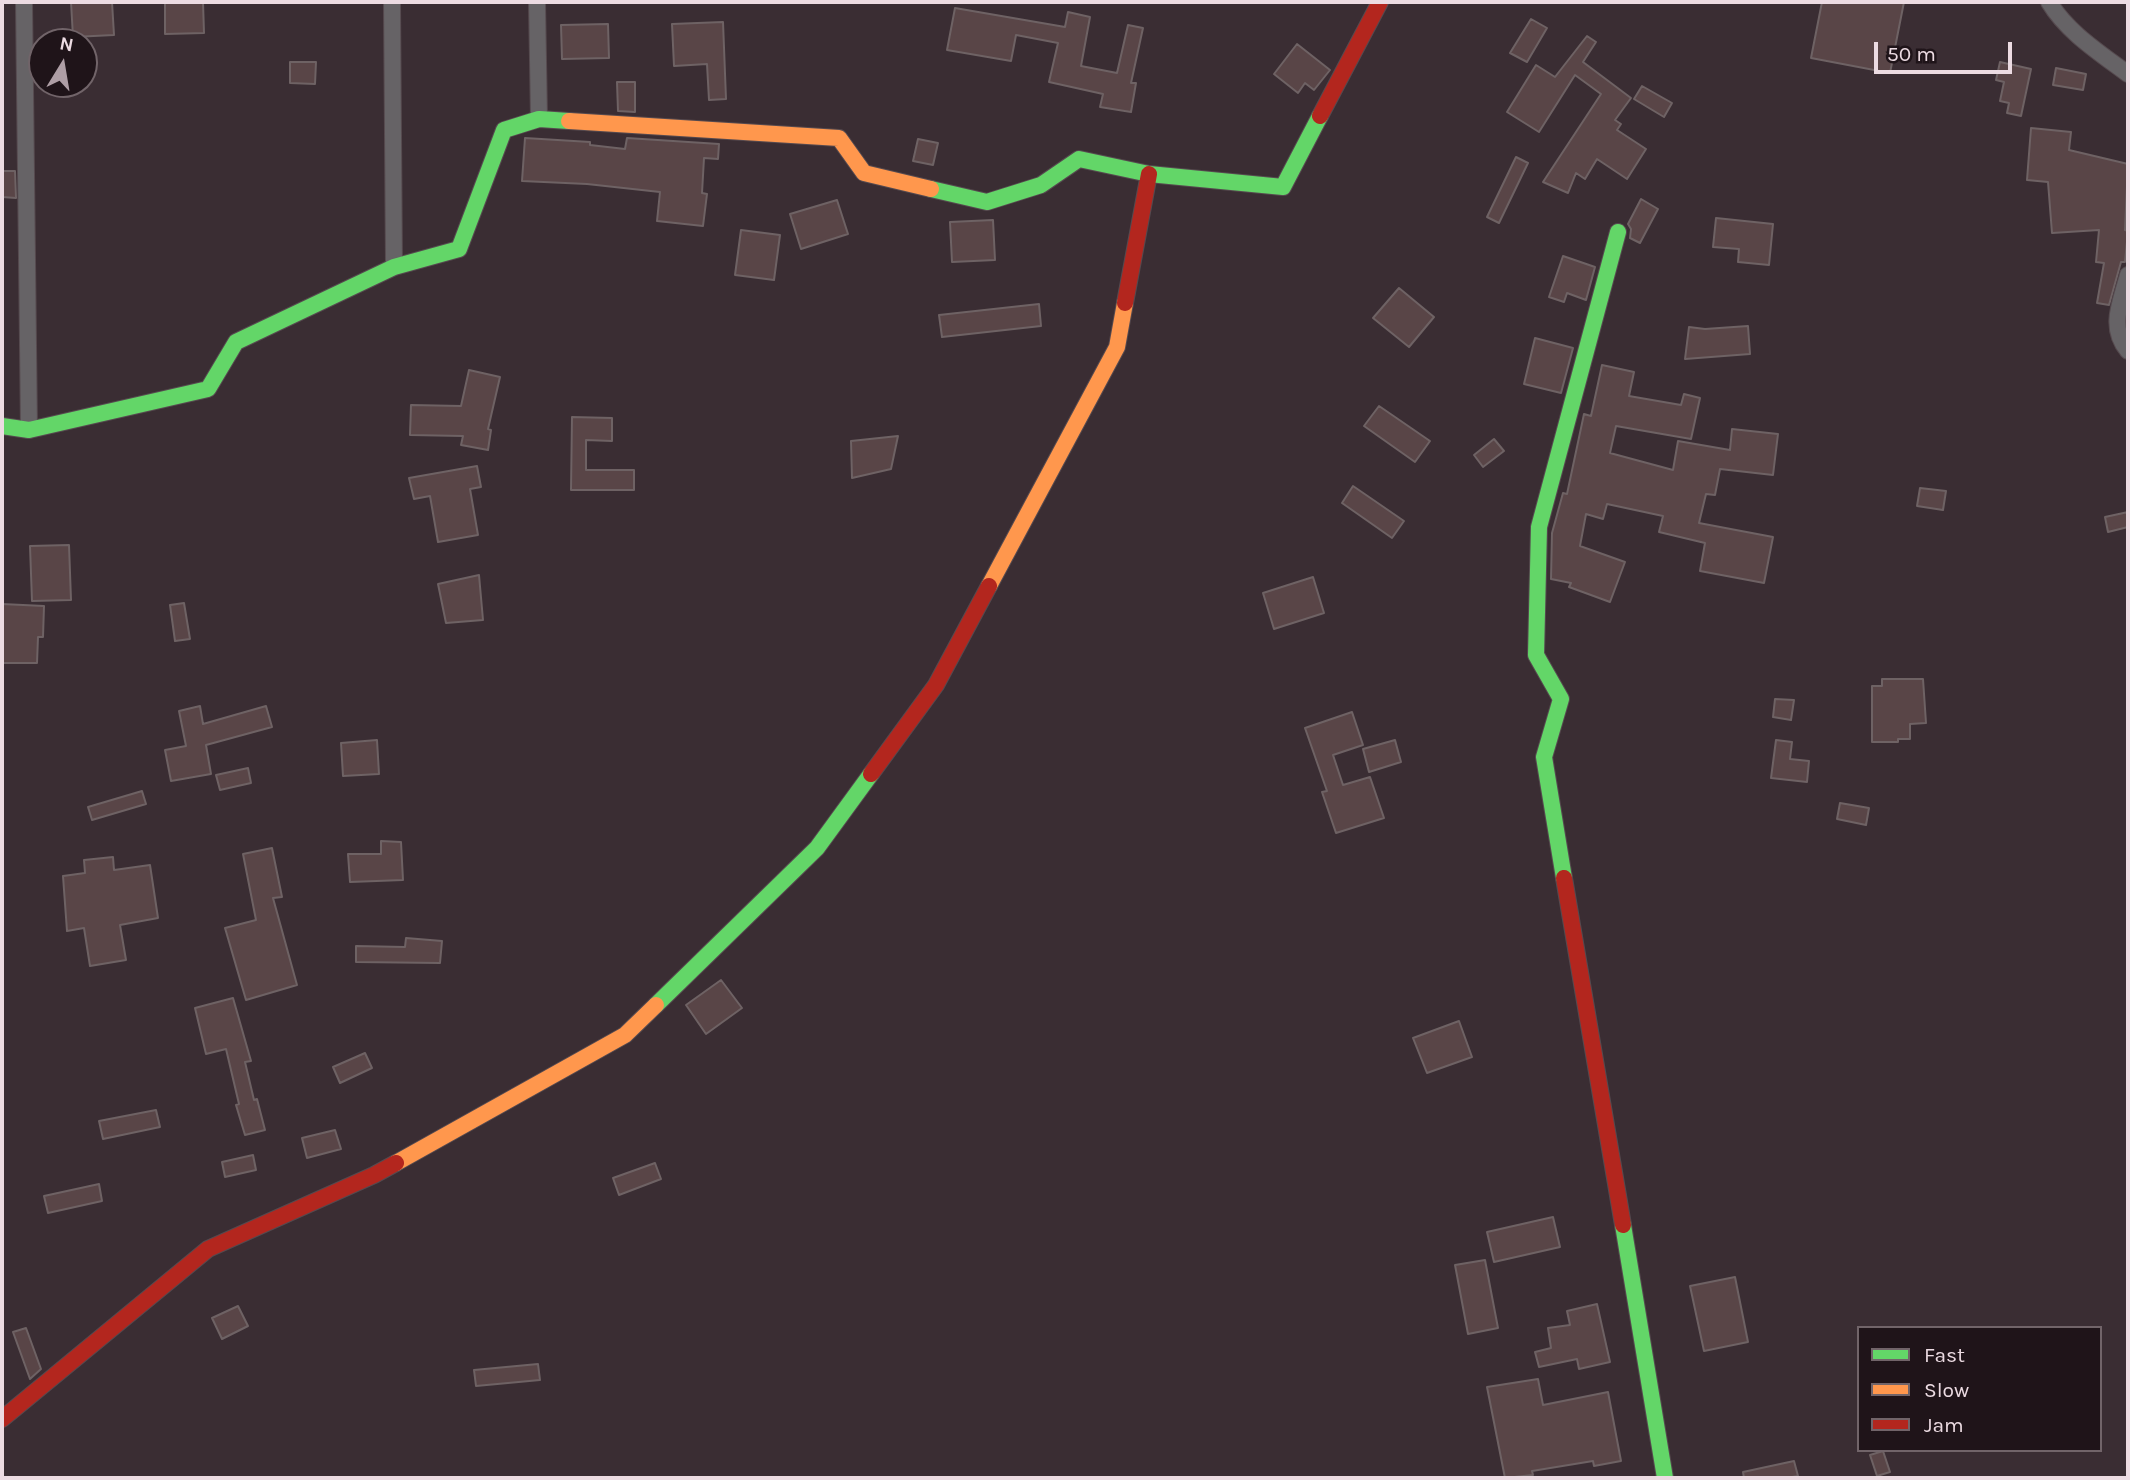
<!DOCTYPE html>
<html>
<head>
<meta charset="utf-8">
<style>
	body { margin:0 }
	#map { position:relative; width:2130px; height:1480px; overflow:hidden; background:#3a2d33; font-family:Karla,sans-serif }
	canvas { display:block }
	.frame { position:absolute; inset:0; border:4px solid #ecdbe2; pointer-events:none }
	.legend { position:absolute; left:1857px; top:1326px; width:245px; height:126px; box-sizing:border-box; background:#1f1419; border:2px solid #716469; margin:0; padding:9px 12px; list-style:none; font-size:21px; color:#ecdbe2 }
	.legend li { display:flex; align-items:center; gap:14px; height:35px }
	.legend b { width:35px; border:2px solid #716469 }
	.north { position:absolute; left:28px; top:28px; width:70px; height:70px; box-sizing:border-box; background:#1f1419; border:2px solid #716469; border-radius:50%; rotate:11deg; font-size:19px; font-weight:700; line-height:28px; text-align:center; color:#ecdbe2 }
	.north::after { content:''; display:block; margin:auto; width:24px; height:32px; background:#ae9ea5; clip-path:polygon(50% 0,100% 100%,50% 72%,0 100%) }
	.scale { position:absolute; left:1874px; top:42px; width:138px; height:32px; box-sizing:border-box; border:4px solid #ecdbe2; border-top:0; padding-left:9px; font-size:21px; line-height:24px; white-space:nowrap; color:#ecdbe2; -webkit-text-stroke:5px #1f1419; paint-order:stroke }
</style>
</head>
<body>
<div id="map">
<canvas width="2130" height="1480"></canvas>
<div class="frame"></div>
<ul class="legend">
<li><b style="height:9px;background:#63d668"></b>Fast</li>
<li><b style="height:9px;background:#ff974d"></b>Slow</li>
<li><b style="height:9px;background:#b3261e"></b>Jam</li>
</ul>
<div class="north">N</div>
<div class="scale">50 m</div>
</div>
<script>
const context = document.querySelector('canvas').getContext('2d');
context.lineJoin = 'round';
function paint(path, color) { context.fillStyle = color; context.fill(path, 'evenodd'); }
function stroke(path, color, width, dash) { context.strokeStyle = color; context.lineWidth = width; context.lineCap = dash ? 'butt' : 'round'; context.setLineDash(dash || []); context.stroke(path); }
const building = new Path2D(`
	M71 2H112L114 35 73 37Z
	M165 2H203L204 33 165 34Z
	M1822 2H1904L1890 73 1811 58Z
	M955 8 1065 27 1068 12 1090 17 1081 66 1117 73 1128 25 1143 28 1131 83H1136L1131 112 1100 107 1103 94 1049 82 1058 43 1016 35 1011 61 947 50Z
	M1531 19 1547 28 1527 62 1510 53Z
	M723 22 726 99 709 100 707 64 674 66 672 24Z
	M608 24 609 58 562 59 561 25Z
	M1587 36 1596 42 1583 62 1631 98 1615 120 1621 124 1617 130 1646 149 1627 179 1597 159 1585 179 1576 173 1568 193 1543 182 1601 94 1575 75 1539 132 1507 112 1536 65 1555 77Z
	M1297 44 1330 70 1314 90 1305 83 1298 93 1274 74Z
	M290 62H316L315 84 290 83Z
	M2000 62 2031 69 2021 116 2007 113 2009 103 2000 101 2004 82 1996 80Z
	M2056 68 2086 74 2083 90 2053 85Z
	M617 82H635V112L618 111Z
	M1642 86 1672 103 1664 117 1634 99Z
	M2031 128 2071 132 2069 150 2128 164 2125 230 2128 231 2125 262H2121L2109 305 2097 303 2104 263 2096 262 2099 230 2052 233 2048 182 2027 180Z
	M525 138 590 142V145L625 149 627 138 719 144 718 159 704 158 702 193 707 194 703 226 657 221 660 192 587 184 522 181Z
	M918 139 938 143 933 165 913 161Z
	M1516 157 1528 163 1499 223 1487 217Z
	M2 171H15L16 198 2 197Z
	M1641 199 1658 209 1640 243 1630 238 1631 229 1628 224Z
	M837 200 848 234 801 249 790 214Z
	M1716 218 1773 224 1769 265 1738 262 1739 249 1713 247Z
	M993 220 995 260 952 262 950 222Z
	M741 230 780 235 774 280 735 275Z
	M1563 256 1595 267 1586 300 1567 293 1564 302 1549 297Z
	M1399 288 1434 317 1409 347 1373 318Z
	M1039 304 1041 326 942 337 939 315Z
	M1748 326 1750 354 1685 359 1689 327 1705 329Z
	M1535 338 1573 348 1561 393 1524 384Z
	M1602 365 1634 372 1629 396 1681 405 1684 394 1700 398 1691 439 1616 426 1610 453 1673 470 1678 441 1730 450 1732 429 1778 434 1773 475 1720 469 1715 495 1706 494 1699 523 1773 537 1764 583 1700 571 1705 543 1659 532 1663 516 1607 504 1603 519 1586 514 1580 546 1625 562 1610 602 1569 587 1571 583 1551 579 1552 533 1563 493 1567 494 1584 414 1591 416Z
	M469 370 500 377 488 429 491 430 488 450 461 445 463 436 410 435 411 405 461 406Z
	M1379 406 1430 441 1415 462 1364 426Z
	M572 417 612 418V441L586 440V470H634V490H571Z
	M898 436 891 469 852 478 851 441Z
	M1494 439 1504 451 1483 467 1474 455Z
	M477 466 481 487 470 489 478 535 438 542 430 496 414 499 409 478Z
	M1353 486 1404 521 1392 538 1342 503Z
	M1920 488 1946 491 1943 510 1917 506Z
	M2128 512V527L2108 532 2105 517Z
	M69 545 71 600 32 601 30 546Z
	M479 575 483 620 446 623 438 584Z
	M1313 577 1324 613 1274 629 1263 593Z
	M184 603 190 639 175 641 170 605Z
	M2 604 44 606 43 637H38L37 663H2Z
	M1882 679H1923L1926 723 1910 724V739H1898V742H1872V686H1882Z
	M1775 699 1794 700 1791 720 1773 717Z
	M200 706 203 724 266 706 272 727 206 745 211 774 171 781 165 750 186 746 179 711Z
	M1352 712 1363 745 1333 755 1343 785 1370 777 1384 818 1336 833 1322 792 1327 791 1305 728Z
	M377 740 379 774 343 776 341 743Z
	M1395 740 1401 762 1369 772 1363 749Z
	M1776 740 1792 742 1790 759 1809 761 1807 782 1771 778Z
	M248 768 251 783 220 790 216 775Z
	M142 791 146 804 92 820 88 807Z
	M1840 803 1869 808 1866 825 1837 819Z
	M381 841 401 842 403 880 350 882 348 854H381Z
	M272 848 282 897 273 898 297 985 246 1000 225 928 256 920 243 854Z
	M113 857 114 870 150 865 158 918 120 925 126 960 90 966 84 928 67 931 63 876 85 873 84 860Z
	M406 938 442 941 440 963 356 962V946L405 947Z
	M721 980 742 1008 706 1034 686 1005Z
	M233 998 251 1061 245 1062 254 1100 257 1099 265 1130 245 1135 236 1105 239 1104 226 1049 206 1054 195 1008Z
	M1459 1021 1472 1057 1427 1073 1413 1038Z
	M365 1053 372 1068 340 1083 333 1067Z
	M156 1110 160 1127 103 1139 99 1121Z
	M335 1130 341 1149 307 1158 302 1138Z
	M253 1155 256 1170 225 1177 222 1162Z
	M655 1163 661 1179 619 1195 613 1178Z
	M99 1184 102 1201 48 1213 44 1196Z
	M1553 1217 1560 1247 1494 1262 1487 1232Z
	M1485 1260 1498 1328 1468 1334 1455 1265Z
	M1735 1277 1748 1342 1704 1351 1690 1286Z
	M1597 1304 1610 1362 1579 1369 1577 1359 1539 1367 1535 1352 1551 1348 1548 1328 1570 1325 1567 1311Z
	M238 1306 248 1326 222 1339 212 1318Z
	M26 1328 41 1369 30 1379 13 1332Z
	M538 1364 540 1380 476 1386 474 1370Z
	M1538 1379 1543 1405 1608 1392 1621 1461 1594 1466 1593 1461 1532 1471 1533 1475 1505 1478 1487 1387Z
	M1883 1451 1890 1472 1877 1476 1870 1455Z
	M1794 1461 1798 1476 1786 1478H1744L1743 1472Z`);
paint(building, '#594547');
stroke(building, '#6e6264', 2);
const street = new Path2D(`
	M24 2 29 430
	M392 2 394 267
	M537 2 539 119
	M2049 2C2067 32 2100 53 2128 74
	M2128 275C2121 302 2108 327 2128 351`);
const fast = new Path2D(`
	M931 189 987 202 1041 185 1079 159 1149 174 1283 187 1320 116
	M2 426 29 430 208 389 236 342 394 267 459 249 504 130 539 119 569 121
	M1564 878 1544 757 1561 699 1536 655 1539 527 1618 232
	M656 1005 817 848 871 774
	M1623 1225 1665 1478`);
const slow = new Path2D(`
	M569 121 839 138 864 173 931 189
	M989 586 1117 347 1125 303
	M396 1163 625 1035 656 1005`);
const jam = new Path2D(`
	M1320 116 1380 2
	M1125 303 1149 174
	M871 774 936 685 989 586
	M1564 878 1623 1225
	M2 1419 208 1249 374 1175 396 1163`);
stroke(street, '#564a4f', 18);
stroke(fast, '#564a4f', 18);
stroke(slow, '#564a4f', 18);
stroke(jam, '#564a4f', 18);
stroke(street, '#666366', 16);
stroke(fast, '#63d668', 16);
stroke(slow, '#ff974d', 16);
stroke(jam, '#b3261e', 16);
</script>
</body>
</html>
